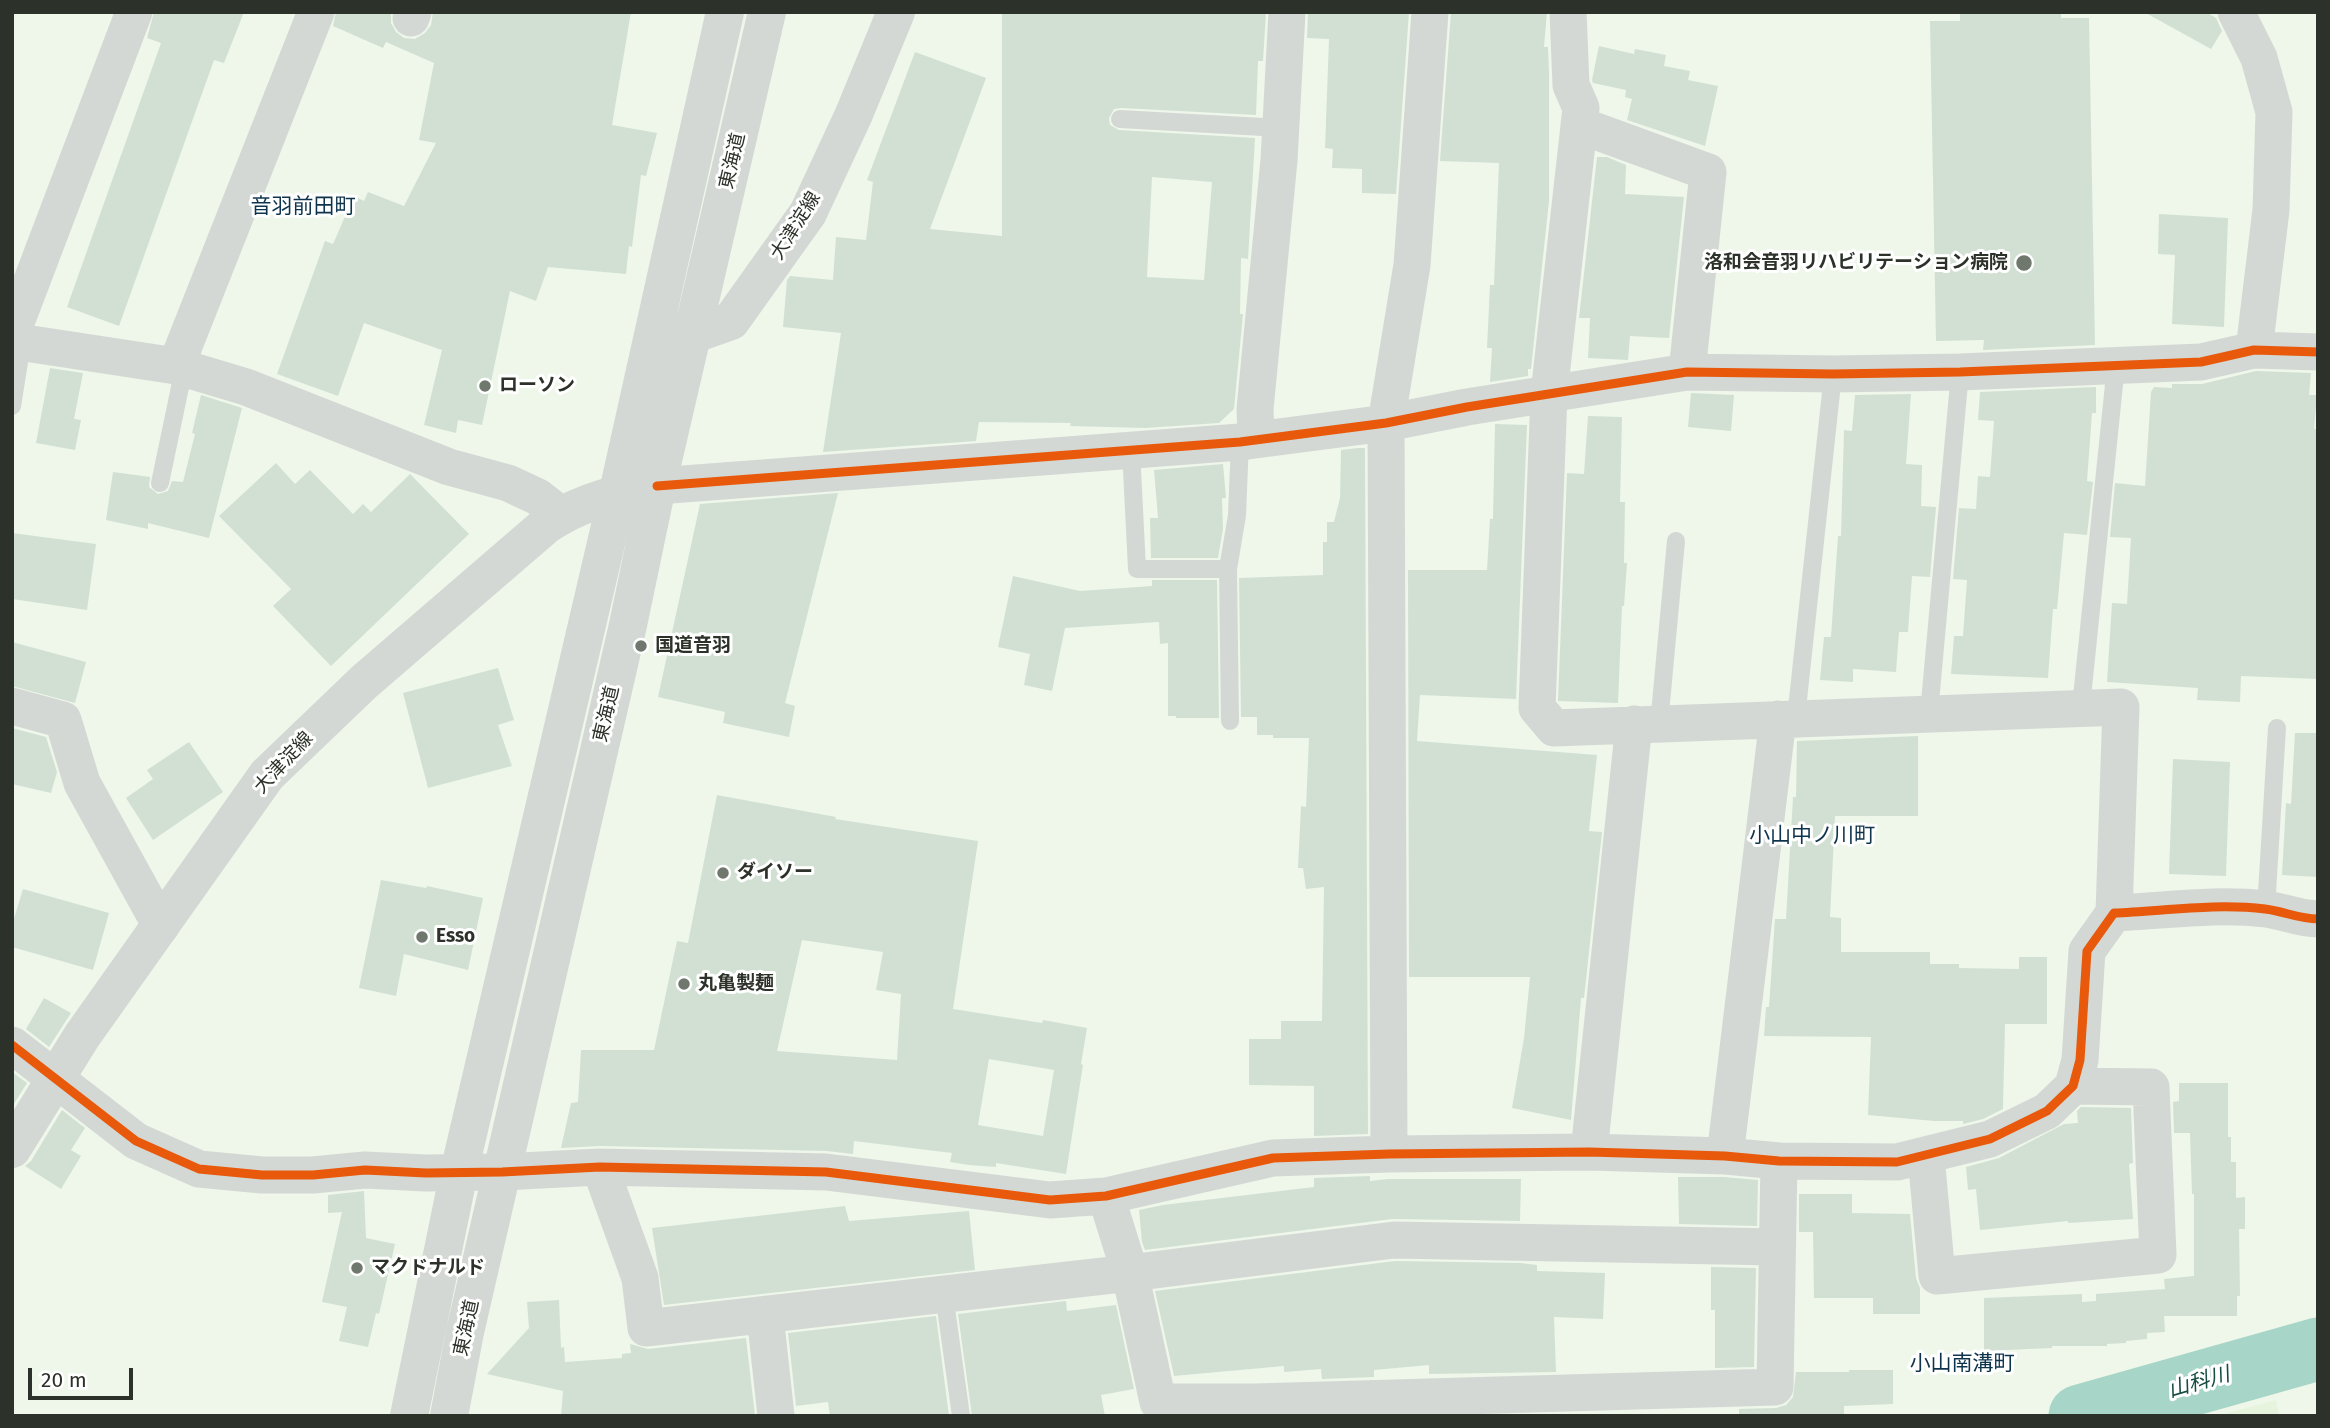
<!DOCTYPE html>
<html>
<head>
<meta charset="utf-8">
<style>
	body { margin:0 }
	#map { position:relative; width:2330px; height:1428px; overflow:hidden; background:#eef7ea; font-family:"Fira Sans",sans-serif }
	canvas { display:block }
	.frame { position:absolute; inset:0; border:14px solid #2c3229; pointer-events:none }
	.scale { position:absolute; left:28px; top:1368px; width:105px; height:32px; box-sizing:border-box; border:4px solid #2c3229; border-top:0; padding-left:9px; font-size:21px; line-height:24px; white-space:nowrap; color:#2c3229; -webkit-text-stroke:5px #fff; paint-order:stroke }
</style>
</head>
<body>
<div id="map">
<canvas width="2330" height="1428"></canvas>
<div class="frame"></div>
<div class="scale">20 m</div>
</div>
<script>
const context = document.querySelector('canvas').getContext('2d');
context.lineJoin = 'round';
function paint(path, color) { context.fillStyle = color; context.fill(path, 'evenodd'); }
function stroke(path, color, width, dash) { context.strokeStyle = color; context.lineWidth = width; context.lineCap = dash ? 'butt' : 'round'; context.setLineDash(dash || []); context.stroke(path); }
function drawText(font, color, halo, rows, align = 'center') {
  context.font = font + ' "Fira Sans","Noto Sans JP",sans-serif'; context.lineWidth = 6; context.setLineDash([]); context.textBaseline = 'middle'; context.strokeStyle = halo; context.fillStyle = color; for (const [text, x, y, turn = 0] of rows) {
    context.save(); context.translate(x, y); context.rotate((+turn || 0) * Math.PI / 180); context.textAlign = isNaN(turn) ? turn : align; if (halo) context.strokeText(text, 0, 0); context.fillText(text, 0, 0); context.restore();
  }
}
paint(new Path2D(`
	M2276 1400 2279 1416H2217Z`), '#e6f4de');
stroke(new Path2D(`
	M2080 1416 2318 1349`), '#a7d5c7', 63);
paint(new Path2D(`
	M154 12H244L224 63 214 60 119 326 67 307 161 43 147 38Z
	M336 12H391V23L396 32 404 38 415 39 425 33 431 25 433 12H631L612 125 657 133 646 176 641 175 632 247 629 246 626 274 548 267 536 301 510 291 482 425 458 420 456 433 424 425 442 350 364 323 338 396 277 374 325 241 333 244 354 196 364 201 368 192 404 206 436 143 419 140 434 63 386 42 383 48 333 26Z
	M1002 12H1266L1263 61H1258L1256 115 1121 108 1114 109 1109 118 1110 125 1119 130 1255 138 1248 259 1241 258 1240 314H1243L1234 409 1219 423 1145 428 1070 426 1071 423 979 422 976 441 823 452 841 333 783 327 787 280 790 276 833 280 836 237 866 240 873 182 867 180 915 52 986 78 930 229 1002 236ZM1152 177 1212 182 1204 280 1147 277Z
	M1308 12H1409L1396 194 1362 193V169L1332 168 1333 149 1325 148 1329 39 1307 38Z
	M1451 12H1547L1544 47H1548L1549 73V201L1531 369H1528V376L1490 382 1492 348H1487L1490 285H1494L1499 163 1440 161Z
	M1960 12H2061V18H2089L2095 345 1983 350 1984 340 1936 341 1930 21H1960Z
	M2144 12H2206L2216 18 2222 31 2211 49Z
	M1599 46 1634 54 1635 49 1666 55 1664 66 1690 71 1688 80 1718 86 1705 146 1627 120 1632 99 1625 97 1626 90 1593 83 1592 80Z
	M1597 157H1607L1626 165 1625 194 1684 197 1669 338 1630 336 1628 360 1588 358 1590 318H1579Z
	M2159 214 2228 218 2224 327 2172 324 2175 255 2158 254Z
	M50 368 83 373 74 419 81 420 75 450 36 443Z
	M2256 371 2311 373 2309 395H2317L2314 429H2318V679L2241 676 2240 702 2197 700 2198 688 2107 682 2112 603 2127 604 2131 538 2110 537 2115 483 2145 486 2151 392 2154 387 2172 388V384H2202Z
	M2096 387V413H2092L2087 481 2093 482 2087 535 2064 533 2057 609H2053L2048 678 1951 674 1954 636H1963L1967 580 1953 579 1959 508 1976 509 1978 476 1990 477 1994 421 1978 420 1980 392Z
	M1691 393 1734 395 1731 431 1688 427Z
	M1911 394 1906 464 1922 465 1921 506 1936 507 1930 577 1912 576 1908 632H1899L1896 672 1853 669V682L1820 680 1824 637H1831L1838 536H1841L1844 430 1852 431 1855 395Z
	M201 395 242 408 209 538 148 523V529L106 520 113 472 150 477 149 487 158 494 168 491 172 481 183 482 195 434 192 433Z
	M1588 416 1622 417 1620 502H1625L1624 563H1627L1624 606H1622L1618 703 1558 701 1567 473 1584 474Z
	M1495 424 1527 425 1516 699 1420 695 1417 741 1597 755 1589 831 1602 832 1584 998H1581L1571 1120 1512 1108 1524 1038 1530 977H1409L1408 570H1487L1490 519H1493Z
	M1357 448H1365L1368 1134 1314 1136V1086L1249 1085V1039H1281V1021H1322L1324 887 1306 889 1303 868H1298L1301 806 1306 807 1309 738H1273V735H1257V717H1241L1239 578 1323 575V542H1327V522H1334L1340 498 1341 450Z
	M276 463 295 484 310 470 353 514 363 504 371 512 410 474 469 534 331 666 273 606 291 589 219 516Z
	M1223 464 1226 498H1222L1223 529 1218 558H1151L1150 518H1158L1154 470Z
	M838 493 785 703 795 706 789 737 723 723 725 712 658 697 700 504Z
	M12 533 96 544 87 610 12 599Z
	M1013 576 1080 591 1152 586V580H1217L1219 718H1176V716H1168V643L1160 644 1159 622 1065 628 1052 691 1024 685 1030 654 998 647Z
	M12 642 86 662 75 703 12 686Z
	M498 668 514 720 498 725 512 766 428 788 403 693Z
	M12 728 46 737 57 772 51 793 12 784Z
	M2295 733H2318V877L2282 875 2286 803 2291 804Z
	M1918 736V816H1835L1830 917 1841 918V952H1930V964H1959V968L2019 969V957H2047V1024H2005L2003 1109 1983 1119 1963 1124V1121H1934L1868 1115 1871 1037 1764 1036 1766 1007H1769L1775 919H1786L1793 797H1796L1797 741Z
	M189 742 223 792 153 840 126 798 153 779 147 770Z
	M2173 759 2230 762 2226 876 2169 874Z
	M717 795 836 817 835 819 978 841 953 1009 1042 1023 1043 1020 1087 1028 1081 1064 1083 1065 1066 1174 996 1163V1167L969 1165 950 1162 952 1153 854 1141 853 1154 827 1151 600 1146 561 1148 571 1103 578 1102 581 1050H654L677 941 688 943ZM802 940 883 952 876 990 901 994 897 1060 777 1051ZM989 1059 1054 1070 1043 1136 978 1125Z
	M381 880 426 888 427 886 483 898 468 970 404 954 396 996 359 988Z
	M23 889 109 913 93 970 12 947V925Z
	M44 998 71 1013 49 1047 26 1029Z
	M12 1072 27 1083 12 1107Z
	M2179 1083H2228V1137H2231V1162H2236V1198L2245 1197V1229H2239L2240 1296H2237V1316H2164L2165 1332 2147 1333V1339L2126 1341V1343L2107 1344V1346H2052V1348L1984 1351V1298L2082 1294V1302L2096 1301V1294L2165 1289 2164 1279 2194 1276V1194H2192L2190 1133H2174L2173 1102 2179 1101Z
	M2081 1107 2131 1108 2133 1163 2129 1164 2133 1219 2068 1223V1221L1980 1230 1976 1189 1968 1190 1966 1167 1999 1158 2064 1124 2078 1123 2077 1111Z
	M62 1110 85 1128 71 1150 81 1156 61 1189 25 1166 31 1161Z
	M1370 1176V1181L1388 1179H1521L1520 1221 1392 1219 1145 1250 1142 1242 1139 1210 1163 1205 1314 1187V1178Z
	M1678 1177H1724L1758 1180 1757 1226 1679 1224Z
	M364 1191 366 1238 395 1244 379 1314 376 1313 368 1347 339 1341 347 1307 322 1302 342 1212 328 1213V1195Z
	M1799 1194H1852V1213L1910 1214 1916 1278 1920 1288V1314H1873V1298H1814L1813 1232H1799Z
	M845 1206 849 1221 969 1211 975 1270 664 1305 652 1228Z
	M1395 1261 1520 1263 1537 1265V1271L1605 1273 1603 1319 1554 1317 1556 1372 1429 1374V1365L1374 1370V1377L1322 1379 1321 1369 1284 1372V1366L1174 1376 1155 1291Z
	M1711 1267 1756 1268 1754 1367 1715 1368V1310H1711Z
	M559 1300 561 1348 564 1347 565 1362 622 1358V1354L631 1353 630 1344 648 1349 746 1338 755 1416H561L563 1391 487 1374 529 1328 527 1302Z
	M1066 1301 1067 1311 1116 1305 1134 1389 1101 1395 1105 1416H972L958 1314Z
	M936 1316 949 1416H830L828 1402 796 1406 788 1333Z
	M1849 1370H1893V1404L1844 1406V1416H1739V1409L1776 1408 1786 1405 1793 1397 1796 1372H1849Z`), '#d2e0d4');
stroke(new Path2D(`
	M1120 119 1281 128
	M12 406 22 343
	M1131 450 1137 569H1228
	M160 483 184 368
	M2081 707 2116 365
	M1929 713 1960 372
	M1796 718 1833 374
	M1230 721 1228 569 1237 515 1240 442
	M1659 724 1676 541
	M2266 909 2277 728
	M944 1294 961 1416`), '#d4d8d4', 18);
stroke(new Path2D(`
	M1568 12 1571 85 1581 108 1549 394 1537 708 1554 728 2121 707 2114 913
	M2236 12 2259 58 2274 112 2271 210 2254 350
	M411 18 413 12
	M1579 125 1708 172 1687 372
	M12 333 134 12
	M12 341 176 366 246 387 449 467 508 483 538 497 561 515
	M176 366 316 12
	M1256 439 1255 409 1279 160 1287 12
	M657 486 1240 442 1386 423 1467 407 1687 372 1833 374 1960 372 2201 362 2254 350 2318 352
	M12 706 63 720 82 783 161 926
	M12 1045 136 1141 199 1169 262 1175H313L365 1170 426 1173 502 1172 600 1167 826 1172 1050 1200 1106 1196 1273 1158 1389 1154 1589 1152 1725 1156 1779 1161 1897 1162 1990 1139 2047 1111 2073 1086 2080 1060 2087 951 2114 913C2164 911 2216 903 2265 909 2283 911 2299 919 2318 919
	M1589 1152 1634 724
	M1389 1154 1386 423 1412 265 1430 12
	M1725 1156 1778 719
	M1926 1156 1937 1276 2158 1255 2151 1087 2073 1086
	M600 1167 640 1278 646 1328 1130 1273 1394 1240 1777 1247
	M1106 1196 1130 1273 1158 1402H1255L1775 1387 1779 1161
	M765 1315 776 1416`), '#d4d8d4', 37);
stroke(new Path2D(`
	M665 328 694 334 731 321 808 213 854 114 896 12
	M12 1149 82 1036 267 775 364 682 545 526C575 505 611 494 647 488`), '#d4d8d4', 38);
stroke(new Path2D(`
	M409 1416 459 1172 618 492 725 12
	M449 1416 465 1332 628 625 657 486 767 12`), '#d4d8d4', 38);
stroke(new Path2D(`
	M657 486 1240 442 1386 423 1467 407 1687 372 1833 374 1960 372 2201 362 2254 350 2318 352
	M12 1045 136 1141 199 1169 262 1175H313L365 1170 426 1173 502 1172 600 1167 826 1172 1050 1200 1106 1196 1273 1158 1389 1154 1589 1152 1725 1156 1779 1161 1897 1162 1990 1139 2047 1111 2073 1086 2080 1060 2087 951 2114 913C2164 911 2216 903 2265 909 2283 911 2299 919 2318 919`), '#e8590c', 9);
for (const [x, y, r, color] of [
	[2024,263,9,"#70776d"],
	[485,386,7,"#70776d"],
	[641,646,7,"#70776d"],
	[723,873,7,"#70776d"],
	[422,937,7,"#70776d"],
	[684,984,7,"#70776d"],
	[357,1268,7,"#70776d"]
]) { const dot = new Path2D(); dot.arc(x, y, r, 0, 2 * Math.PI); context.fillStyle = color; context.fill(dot); stroke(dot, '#fff', 2.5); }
drawText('19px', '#2c3229', '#fff', [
	["東海道",733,161,-77],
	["大津淀線",796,226,-58],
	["東海道",607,714,-77],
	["大津淀線",284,763,-47],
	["東海道",467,1328,-78]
]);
drawText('bold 19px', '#2c3229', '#fff', [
	["洛和会音羽リハビリテーション病院",2008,263,"right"],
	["ローソン",499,386],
	["国道音羽",655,646],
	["ダイソー",737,873],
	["Esso",436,937],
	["丸亀製麺",698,984],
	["マクドナルド",371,1268]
], 'left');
drawText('21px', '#0e334c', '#fff', [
	["音羽前田町",303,207],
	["小山中ノ川町",1812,836],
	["小山南溝町",1962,1364]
]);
drawText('italic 21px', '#164c41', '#fff', [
	["山科川",2199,1383,-16]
]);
</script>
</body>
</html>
